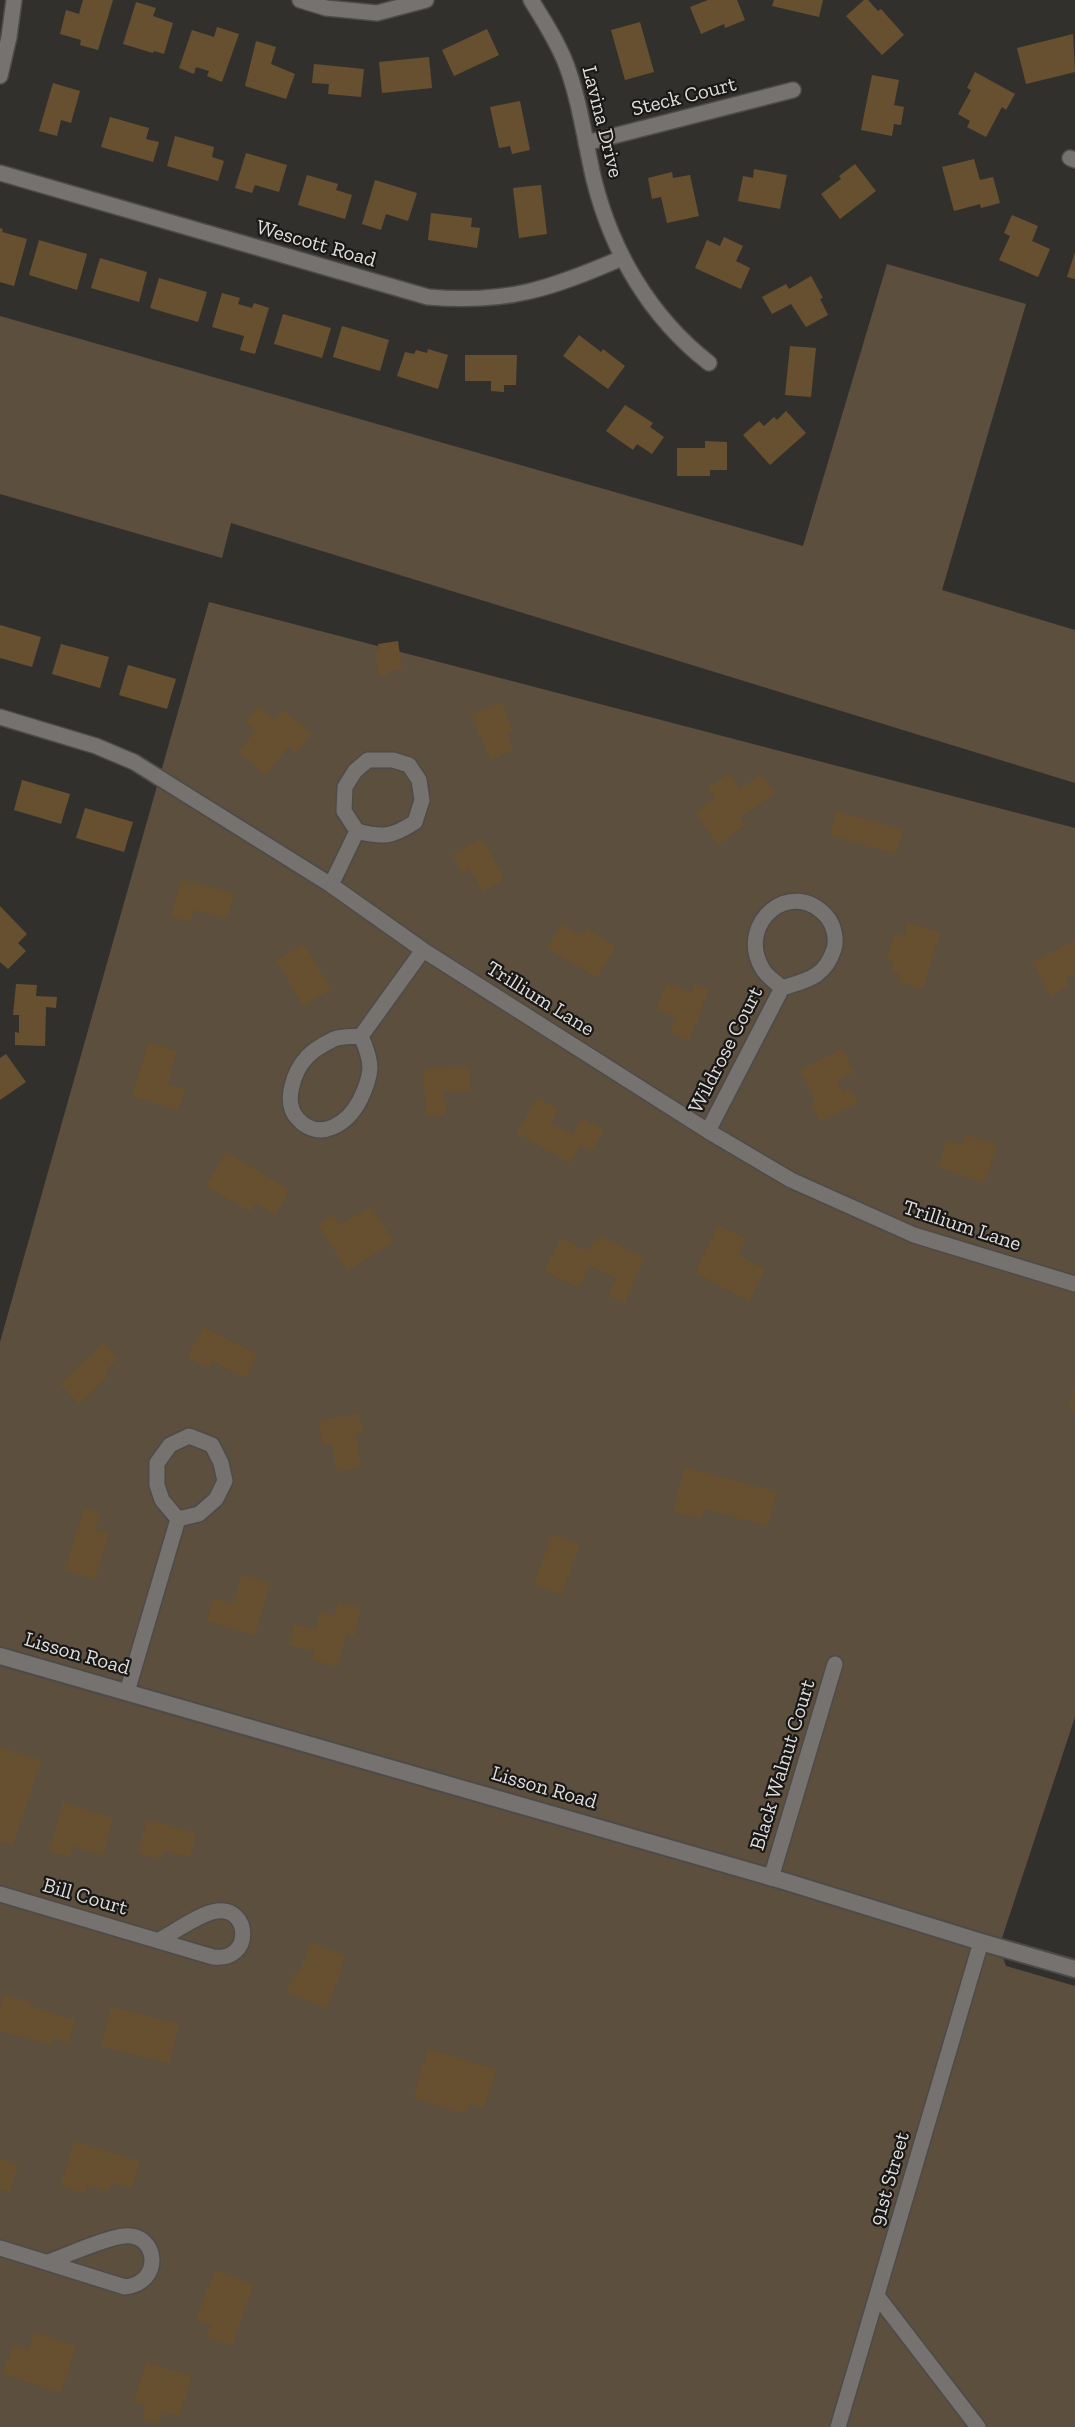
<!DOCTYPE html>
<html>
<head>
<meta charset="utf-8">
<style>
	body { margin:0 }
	canvas { display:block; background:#32302d }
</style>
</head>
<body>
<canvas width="1075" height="2427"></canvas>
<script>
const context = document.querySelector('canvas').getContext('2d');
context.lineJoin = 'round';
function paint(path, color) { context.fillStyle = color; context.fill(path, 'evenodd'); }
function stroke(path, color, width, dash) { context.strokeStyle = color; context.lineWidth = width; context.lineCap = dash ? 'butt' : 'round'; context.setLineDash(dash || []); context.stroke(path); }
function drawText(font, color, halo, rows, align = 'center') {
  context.font = font + ' "Zilla Slab",serif'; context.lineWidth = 4.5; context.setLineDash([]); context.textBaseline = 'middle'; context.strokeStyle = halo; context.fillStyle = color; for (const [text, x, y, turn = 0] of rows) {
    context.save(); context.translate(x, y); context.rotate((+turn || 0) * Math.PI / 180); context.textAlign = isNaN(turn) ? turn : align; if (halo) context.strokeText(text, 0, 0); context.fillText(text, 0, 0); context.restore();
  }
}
paint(new Path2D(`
	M887 264 1026 304 942 590 1075 630V783L231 523 222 558 0 494V316L803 546Z
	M209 602 1075 828V1717L999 1947 1006 1966 1075 1986V2427H0V1342Z`), '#5d4f3d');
paint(new Path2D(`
	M83 0H113L98 50 80 45 81 40 60 34 66 10 79 14Z
	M708 0H737L745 20 725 28 724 24 701 34 690 7Z
	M774 0H823L819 17 772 6Z
	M864 0H868L878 11 881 9 904 35 882 55 846 16Z
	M136 2 156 8 153 16 173 23 164 54 154 51 153 53 123 44Z
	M640 22 654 72 625 80 611 30Z
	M217 27 239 34 222 82 207 76 209 71 196 67 194 74 179 68 192 30 214 37Z
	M487 29 499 55 454 76 442 50Z
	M1073 34 1075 72 1026 84 1017 48Z
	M256 41 276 47 271 64 295 74 286 99 245 86Z
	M429 57 432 88 382 93 379 62Z
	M314 64 364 69 361 97 328 94 329 84 312 83Z
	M975 72 1015 94 1006 110 1002 107 986 137 967 127 970 121 958 114 971 90 967 88Z
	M872 75 899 80 894 105 904 107 901 125 894 124 892 136 861 130Z
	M53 83 80 91 71 123 61 120 57 136 39 131Z
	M520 101 530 150 512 154 510 146 499 148 490 107Z
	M110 117 149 128 146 139 159 142 153 162 101 147Z
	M175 136 214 147 212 157 224 161 218 181 167 166Z
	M246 153 287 165 279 192 255 185 252 193 235 188Z
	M974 159 980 180 993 177 1000 203 981 208 980 204 954 211 942 167Z
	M855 164 876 191 840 219 821 194 841 179 839 176Z
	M754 169 787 175 780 209 738 201 743 176 753 178Z
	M672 172 673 178 690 175 699 216 667 223 661 197 652 199 648 178Z
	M307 175 338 184 336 190 352 195 345 219 298 205Z
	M375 180 417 193 408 221 386 214 381 230 362 224Z
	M541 185 547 234 519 238 513 188Z
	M431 213 472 218 471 227 480 228 477 248 428 240Z
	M1012 215 1038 226 1032 241 1050 249 1038 277 999 260 1010 236 1004 233Z
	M0 228 3 229 2 232 27 239 14 286 0 282Z
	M724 237 743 246 736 261 750 268 741 289 695 268 707 240 720 246Z
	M39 240 87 254 77 290 29 275Z
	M1075 252V279L1067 277Z
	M100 258 147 272 139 302 91 288Z
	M811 276 823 298 820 299 828 315 806 327 791 304 772 314 762 297 786 284 789 289Z
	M159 278 207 292 198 322 150 308Z
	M222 293 240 298 238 304 252 308 254 303 269 308 255 354 240 350 244 336 212 327Z
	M283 314 331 328 322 358 274 344Z
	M342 326 389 340 380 371 333 357Z
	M579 335 601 352 603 349 625 366 608 389 563 356Z
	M790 346 816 348 811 397 785 395Z
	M428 349 448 355 438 389 397 376 405 352 414 354 416 350 427 353Z
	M465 355H517L516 385H504V392L491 391V381H465Z
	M625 405 653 423 650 427 664 437 652 454 637 444 633 450 606 431Z
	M786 411 806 433 770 465 743 435 759 421 764 426 774 417 777 420Z
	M705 441 727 442V470H710V476H677V448H705Z
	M0 625 41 637 32 667 0 658Z
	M398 641 402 669 388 671V675L379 676 375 651H379L378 644Z
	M61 644 109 657 100 688 52 674Z
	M128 665 176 679 167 709 119 695Z
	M501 702 514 731 507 734 514 749 491 760 471 715Z
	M258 706 275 720 283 710 312 734 295 754 288 747 266 775 238 752 256 730 245 722Z
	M729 773 740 789 761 774 775 793 740 818 745 825 718 845 695 813 715 798 708 788Z
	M22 780 70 794 61 824 14 810Z
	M85 808 133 822 124 852 76 838Z
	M837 811 903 830 896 854 830 835Z
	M482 838 505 879 483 892 469 868 462 873 452 855Z
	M181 879 234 893 227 919 194 910 190 922 171 917Z
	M0 906 27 934 18 943 26 951 8 969 0 962Z
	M907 923 940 932 923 989 899 982 901 974 892 971 894 962 887 959 895 933 904 936Z
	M561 924 583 936 587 929 616 946 597 978 547 948Z
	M1075 940V973L1065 978 1069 986 1051 996 1033 962Z
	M304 944 331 989 303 1006 276 960Z
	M666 983 692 993 695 984 709 990 689 1041 669 1033 676 1017 656 1009Z
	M16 984 37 985 36 996 57 997 56 1008 46 1007 45 1046 15 1045V1032L19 1033V1015H13Z
	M149 1042 177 1051 167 1084 185 1089 178 1110 132 1096Z
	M842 1049 854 1072 837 1081 843 1092 850 1088 858 1103 820 1122 811 1104 816 1101 800 1070Z
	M6 1054 26 1082 0 1100V1058Z
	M469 1066 471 1091 444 1092 446 1115 426 1116 423 1069Z
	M537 1097 558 1109 551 1123 572 1135 582 1118 604 1130 592 1151 580 1145 570 1163 517 1133Z
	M966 1135 997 1145 984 1183 938 1167 947 1140 962 1145Z
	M226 1152 290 1190 276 1215 256 1203 251 1212 206 1186Z
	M372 1206 394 1242 347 1271 318 1224 333 1215 340 1225Z
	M718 1225 746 1239 738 1255 765 1269 749 1301 695 1273Z
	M600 1236 645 1258 624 1303 608 1295 617 1279 590 1265 579 1288 545 1271 561 1238 588 1251 594 1240 597 1242Z
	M203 1327 257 1354 245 1378 212 1361 209 1368 188 1357Z
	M103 1343 118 1359 104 1372 108 1376 79 1404 60 1384Z
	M1075 1388V1411L1068 1409Z
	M359 1413 363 1432 355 1434 362 1467 337 1472 331 1443 323 1445 318 1421Z
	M685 1467 777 1492 768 1526 704 1509 701 1519 673 1511Z
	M84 1508 101 1513 95 1530 109 1534 95 1579 65 1570Z
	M553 1534 580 1544 562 1595 534 1584Z
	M242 1574 270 1583 255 1635 206 1621 213 1598 233 1604Z
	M338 1602 361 1608 354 1636 346 1634 338 1667 312 1660 314 1651 289 1645 294 1624 316 1630 320 1612 334 1616Z
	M0 1747 41 1760 13 1845 0 1841Z
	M63 1803 113 1818 103 1855 73 1846 70 1857 49 1851Z
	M147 1820 196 1833 190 1857 164 1851 162 1859 138 1853Z
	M311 1942 346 1956 327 2008 287 1992 294 1973 299 1974Z
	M4 1994 31 2002 29 2006 75 2020 69 2043 53 2038 51 2045 0 2031V2008Z
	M111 2007 179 2024 169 2063 101 2046Z
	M428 2049 496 2069 484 2108 469 2103 466 2114 413 2098Z
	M74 2141 140 2161 132 2188 111 2182 108 2192 87 2185 85 2194 61 2186Z
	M0 2159 18 2164 10 2192 0 2189Z
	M215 2270 253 2284 232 2346 206 2337 211 2325 196 2320Z
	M34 2332 76 2346 61 2393 3 2374 13 2345 28 2350Z
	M146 2362 191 2376 179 2417 162 2412 159 2424 142 2419 146 2406 134 2403Z`), '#67502f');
const minor = new Path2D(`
	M300 0 326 8 377 13 426 0
	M531 0C544 21 557 41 566 64 580 101 585 142 594 180 612 252 650 317 709 363
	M0 76 9 37 14 0
	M586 143 793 90
	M1070 158 1075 160
	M0 173 428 297C507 304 550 289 622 258
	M0 717 96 746 134 762 331 885 423 950 708 1131 791 1180 914 1235 1075 1284
	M331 885 357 831 344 811 345 787 355 771 368 760H393L409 765 419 780 422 800 415 822C392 837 383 838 357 831
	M361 1036C373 1063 373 1073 360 1100 348 1123 320 1143 298 1119 282 1103 294 1071 307 1057 313 1050 326 1043 334 1039 342 1036 353 1037 361 1036L423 950
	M708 1131 782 988C776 982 766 976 762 968 736 923 792 875 828 918 834 926 837 940 834 949 825 977 808 980 782 988
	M127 1692 178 1519 162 1500 157 1485V1463L170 1445 189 1436 212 1445 221 1463 225 1481 216 1499 199 1514 178 1519
	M771 1878 835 1664
	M0 1894 213 1957C254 1962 250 1906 217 1911 200 1913 175 1932 159 1940
	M0 2248 125 2287C164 2283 158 2232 124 2236 104 2238 68 2255 48 2262
	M878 2297 978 2427
	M838 2427 981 1942`);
const tertiary = new Path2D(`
	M0 1656 784 1881 981 1942 1075 1969`);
stroke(minor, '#4d4b49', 18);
stroke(tertiary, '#4d4b49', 20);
stroke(minor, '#75726f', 15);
stroke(tertiary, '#75726f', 16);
drawText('21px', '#dfdddb', '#191817', [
	["Steck Court",684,97,-14],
	["Lavina Drive",602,122,76],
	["Wescott Road",316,244,16],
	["Trillium Lane",540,999,32],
	["Wildrose Court",726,1050,-63],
	["Trillium Lane",962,1226,18],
	["Lisson Road",77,1654,16],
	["Black Walnut Court",783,1765,-73],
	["Lisson Road",544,1788,16],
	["Bill Court",85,1897,16],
	["91st Street",890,2179,-74]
]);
</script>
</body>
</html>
